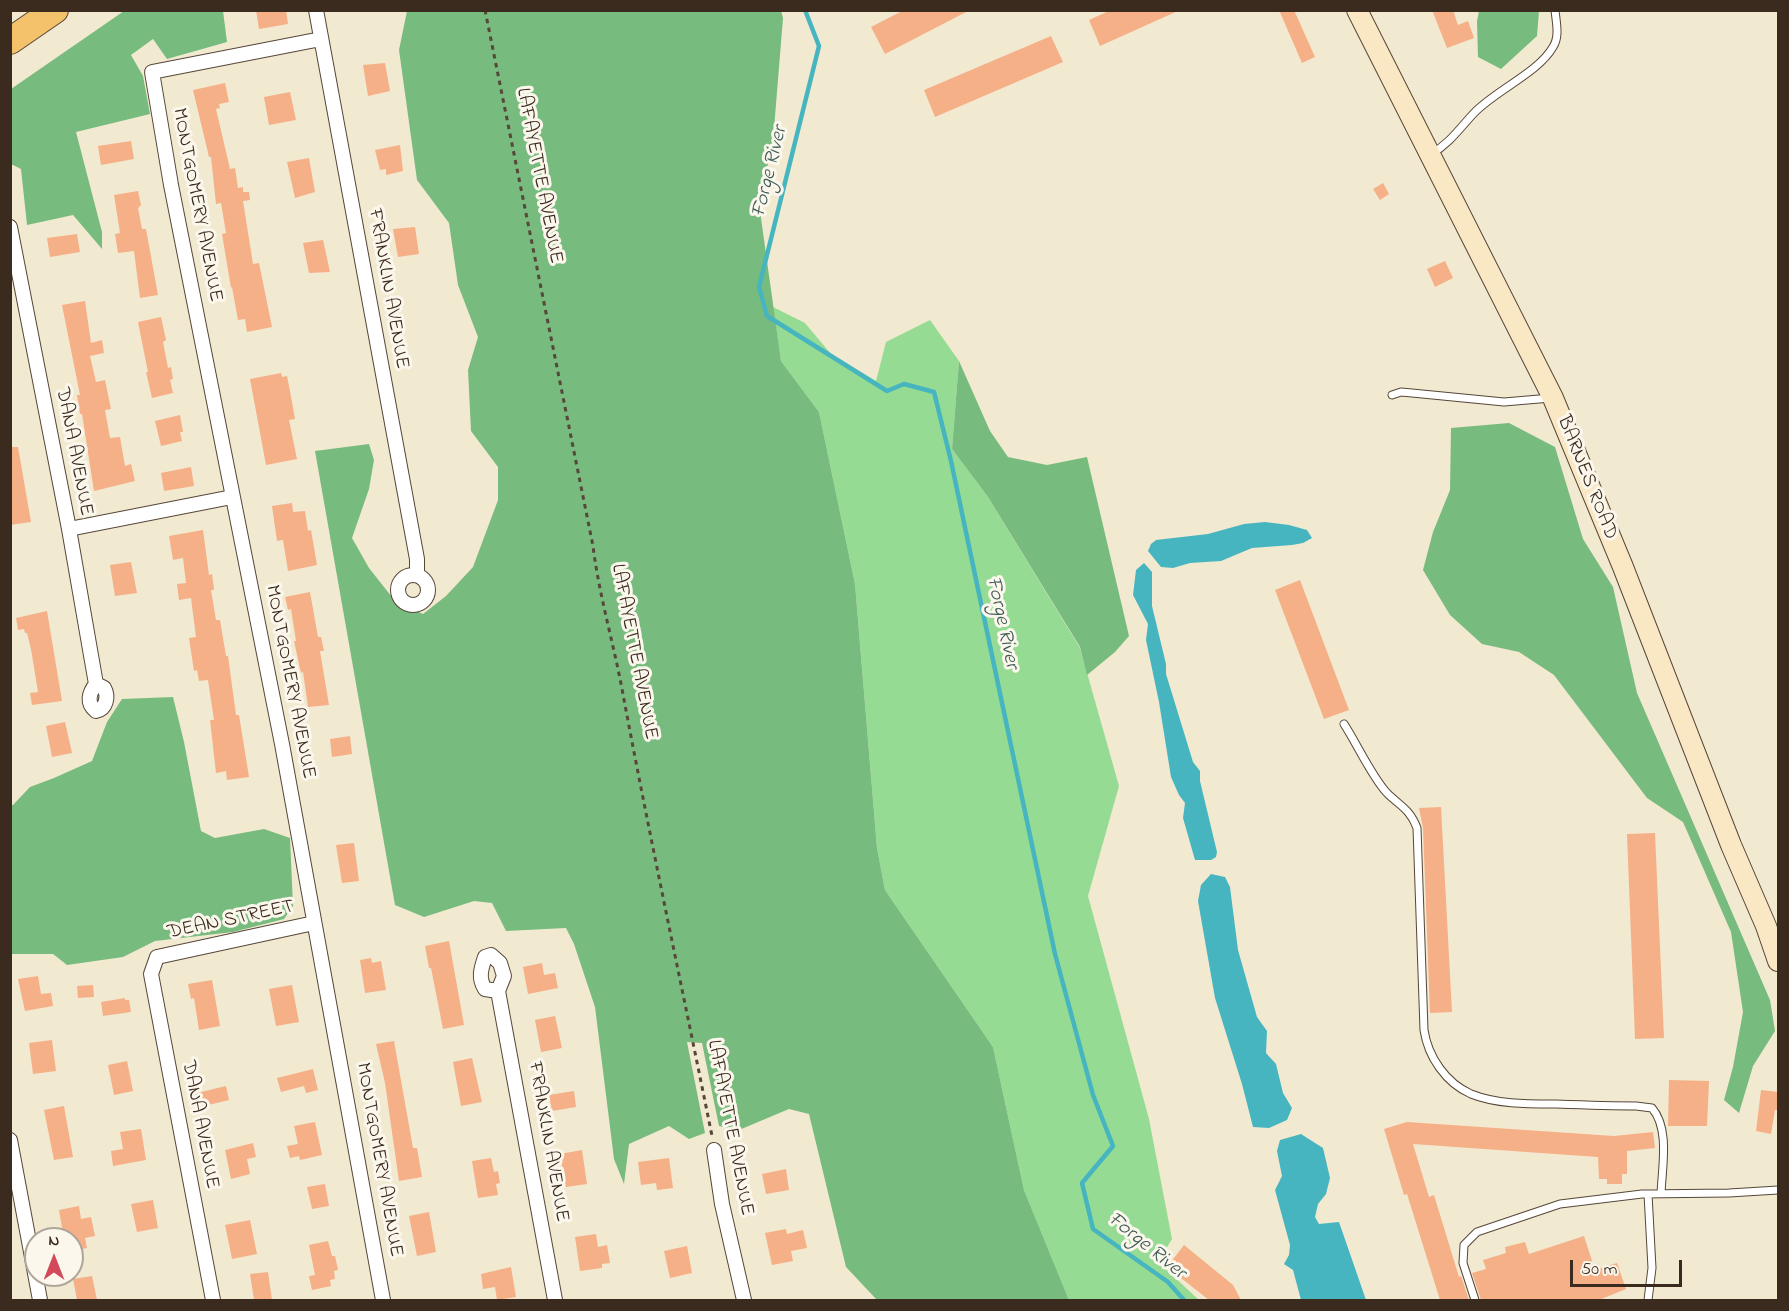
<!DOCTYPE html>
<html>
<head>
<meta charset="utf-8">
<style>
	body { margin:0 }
	#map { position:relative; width:1789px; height:1311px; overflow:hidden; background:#f2e9d1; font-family:"Indie Flower",sans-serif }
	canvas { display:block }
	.frame { position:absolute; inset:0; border:12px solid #3b2a1e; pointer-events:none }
	.north { position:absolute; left:24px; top:1227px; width:60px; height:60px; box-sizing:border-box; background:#fbf7ec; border:2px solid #aea59a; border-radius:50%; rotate:0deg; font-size:16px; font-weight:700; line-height:24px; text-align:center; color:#3b2a1e }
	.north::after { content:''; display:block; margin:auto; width:21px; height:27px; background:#d1495b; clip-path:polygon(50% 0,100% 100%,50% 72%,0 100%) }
	.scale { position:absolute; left:1570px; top:1260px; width:112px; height:27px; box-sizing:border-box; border:3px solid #3b2a1e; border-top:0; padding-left:8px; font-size:18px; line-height:21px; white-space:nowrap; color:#3b2a1e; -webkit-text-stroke:4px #fbf7ec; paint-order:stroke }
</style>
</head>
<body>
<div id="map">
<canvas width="1789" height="1311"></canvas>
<div class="frame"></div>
<div class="north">N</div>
<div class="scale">50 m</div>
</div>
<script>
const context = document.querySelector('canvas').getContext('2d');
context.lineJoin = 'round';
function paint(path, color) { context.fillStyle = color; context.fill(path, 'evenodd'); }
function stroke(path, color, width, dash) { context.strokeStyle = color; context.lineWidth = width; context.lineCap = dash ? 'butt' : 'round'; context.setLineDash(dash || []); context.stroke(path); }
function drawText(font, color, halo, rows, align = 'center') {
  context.font = font + ' "Indie Flower",sans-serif'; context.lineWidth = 6; context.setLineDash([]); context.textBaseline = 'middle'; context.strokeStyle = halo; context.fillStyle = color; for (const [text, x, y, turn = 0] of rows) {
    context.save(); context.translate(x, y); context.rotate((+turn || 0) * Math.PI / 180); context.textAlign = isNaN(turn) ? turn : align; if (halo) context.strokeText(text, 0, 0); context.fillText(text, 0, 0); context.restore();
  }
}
paint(new Path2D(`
	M773 307 805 323 831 354 876 381 886 342 930 320 959 361 952 449 988 497 1080 648 1119 786 1088 896 1149 1119 1172 1239 1158 1262 1199 1300H1069L1024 1190 993 1047 885 890 877 848 855 584 819 412 781 361Z`), '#96db94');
paint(new Path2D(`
	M124 11H223L227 42 167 59 153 39 131 55 143 76 150 114 76 132 102 232V249L73 215 27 225 21 169 11 164V89Z
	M407 11H781L783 18 773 141 759 204 781 361 819 412 855 584 877 848 885 890 993 1047 1024 1190 1069 1300H877L846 1267 809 1114 789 1109 739 1130 719 1126 702 1043 687 1042 705 1133 689 1139 669 1126 629 1144 624 1184 614 1159 595 1007 574 944 566 928 506 931 492 903 474 901 424 917 395 905 315 451 369 444 374 460 369 489 352 538 369 568 395 601 423 614 446 596 473 567 498 500V467L471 431 468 370 478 337 458 285 449 223 417 180 399 50Z
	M1479 11H1539L1537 36 1501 69 1478 57 1477 21Z
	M959 361 990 431 1008 457 1047 465 1087 457 1129 636 1115 652 1087 675 1080 647 988 497 952 449Z
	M1509 423 1555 447 1583 539 1613 587 1637 693 1770 1000 1775 1031 1753 1066 1739 1113 1724 1100 1733 1067 1743 1012 1731 932 1683 822 1647 798 1554 675 1519 652 1482 644 1450 615 1423 570 1433 532 1450 490 1451 428Z
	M173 697 184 742 201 831 215 838 264 829 290 838 293 906 284 919 233 932 155 941 123 957 67 965 53 954H11V805H13L30 787 54 778 92 761 107 722 122 699Z`), '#78bb7e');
paint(new Path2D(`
	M1265 522 1289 525 1307 530 1312 538 1303 543 1292 545 1252 548 1221 561 1190 563 1173 568 1161 567 1148 551 1151 544 1156 540 1208 534 1244 524Z
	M1144 563 1152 572V606L1166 664V674L1193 762 1200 771V781L1217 852 1216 857 1211 860H1195L1183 818 1185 803 1179 795 1171 777 1159 702 1146 640 1148 624 1133 595 1136 570Z
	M1211 874 1225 877 1230 887 1238 950 1257 1017 1267 1031 1266 1053 1276 1064 1283 1093 1292 1108 1287 1120 1269 1128 1253 1127 1242 1084 1215 998 1198 901 1201 885Z
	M1301 1134 1323 1148 1330 1178 1326 1194 1318 1204 1315 1217 1319 1224 1339 1222 1366 1300H1301L1293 1270 1284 1264 1289 1255 1290 1245 1275 1190 1282 1176 1277 1151 1280 1140Z`), '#46b5c0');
stroke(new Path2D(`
	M805 10 819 46 759 287 767 316 887 391 904 384 934 392 951 461 1055 954 1093 1095 1113 1146 1082 1183 1093 1229 1168 1282 1184 1300`), '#46b5c0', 4.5);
paint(new Path2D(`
	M256 10H286L288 24 259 29Z
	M904 10H970L885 54 871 27Z
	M1111 10H1180L1100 46 1089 20Z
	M1279 10H1294L1315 57 1302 63Z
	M1432 10H1453L1458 25 1468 21 1474 38 1447 48Z
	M1051 36 1063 62 935 117 924 90Z
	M385 63 390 91 368 96 363 65Z
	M225 83 229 102 219 104 220 108 216 109 230 169 235 168 238 188 243 187V192H249L250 200 243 201 253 264 259 263 272 327 247 332 245 319 238 320 232 287 231 288 222 234 226 233 221 203 216 204 211 157H209L193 90Z
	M290 92 296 120 269 125 264 97Z
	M131 141 134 159 101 165 98 146Z
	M400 145 403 171 386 175V169L380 170 375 150Z
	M309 158 315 192 295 198 287 162Z
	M1383 183 1389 194 1380 200 1373 189Z
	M138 191 141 205 138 208 142 229H146L158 295 140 298 134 251 118 253 115 234 120 233 114 195Z
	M415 227 419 254 398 257 393 229Z
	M77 234 80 252 50 257 47 238Z
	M323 240 330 272 309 273 303 243Z
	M1445 261 1453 278 1435 287 1427 269Z
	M85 301 91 343 102 340 104 353 90 356 96 382 105 380 111 409 105 410 110 438 120 437 125 466 131 464 135 481 94 491 82 414H80L77 395H80L62 305Z
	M161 317 166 340 163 342 168 368 171 367 173 379 170 380 173 393 152 398 146 372H148L138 322Z
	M281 373 282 377 287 376 292 402 295 419 289 420 297 459 266 465 250 379Z
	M180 415 183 432H180L182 441 161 446 155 421Z
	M10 447H18L31 522 10 525Z
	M191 467 194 486 164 491 161 473Z
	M292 503 293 512 305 511 308 531 311 530 317 565 288 571 283 540 277 541 272 506Z
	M203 530 209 575 212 574 214 590H211L216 620H220L226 656H228L236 715H239L249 777 227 780 226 771 216 773 210 720H214L208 680 199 681 197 670 194 671 189 638 196 637 191 598 179 600 177 584 186 583 183 558 173 560 169 536Z
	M131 562 137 593 115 596 110 565Z
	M1300 580 1349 710 1324 719 1275 590Z
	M310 592 318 637H321L324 651H320L329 705 308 707 303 672 301 673 294 641H296L291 609 288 610 285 597Z
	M47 611 62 701 32 705 30 693 38 692 31 649 27 633H25L24 629 18 630 16 618Z
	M65 722 72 753 52 757 46 726Z
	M350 736 352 754 332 757 330 739Z
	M1441 807 1452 1012 1430 1013 1423 828 1419 808Z
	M1655 833 1664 1038 1635 1039 1627 834Z
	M354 843 359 881 342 883 336 845Z
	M449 941 464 1025 443 1029 431 968H429L425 946Z
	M371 958 372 963 381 961 386 990 365 993 360 960Z
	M542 963 544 975 555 973 558 988 528 994 523 967Z
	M38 976 41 994 51 993 53 1006 25 1011 18 979Z
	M212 980 220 1026 199 1030 194 998 191 999 188 984Z
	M93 985 94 997 78 998 77 986Z
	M292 985 299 1022 276 1026 269 989Z
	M125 998V1000H129L131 1012 103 1016 101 1002Z
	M555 1016 562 1048 541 1052 535 1020Z
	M52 1040 56 1071 33 1074 29 1043Z
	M394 1041 413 1148H417L422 1177 399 1181 385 1083 376 1044Z
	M472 1058 482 1102 461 1106 453 1062Z
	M127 1061 133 1091 114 1095 108 1065Z
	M313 1069 318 1090 306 1093 304 1086 281 1092 277 1078Z
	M1669 1080 1709 1081 1707 1126H1668Z
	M226 1086 229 1100 196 1108 193 1094Z
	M1761 1090 1779 1092V1110H1775L1771 1134 1756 1131Z
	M574 1091 576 1107 552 1111 549 1095Z
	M64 1106 73 1157 54 1160 44 1110Z
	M315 1122 322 1155 300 1160 299 1156 290 1158 287 1146 298 1144 294 1126Z
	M1407 1122 1614 1136 1653 1132 1655 1148 1627 1151V1174H1622V1184H1607V1179H1599L1598 1157 1413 1144 1429 1197 1434 1195 1459 1277 1461 1276 1469 1300H1440L1407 1194 1404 1195 1384 1129Z
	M141 1129 146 1160 113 1166 111 1151 123 1149 120 1132Z
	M253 1143 256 1157 247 1159 250 1174 231 1179 225 1150Z
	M582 1150 587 1184 566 1187 560 1154Z
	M491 1158 494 1172 498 1171 500 1183 496 1184 498 1195 478 1198 472 1161Z
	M669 1158 673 1188 657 1190 656 1183 641 1185 638 1162Z
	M786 1169 789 1190 766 1194 762 1174Z
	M325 1184 329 1206 312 1209 307 1187Z
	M153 1200 158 1228 137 1232 131 1204Z
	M79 1206 81 1219 91 1217 95 1236 85 1238 87 1248 72 1251V1239H64L59 1210Z
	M429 1212 436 1252 417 1256 409 1216Z
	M250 1220 257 1254 232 1259 225 1225Z
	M786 1229 787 1234 803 1230 807 1248 791 1251 793 1261 772 1265 765 1233Z
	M596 1234 598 1247 607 1245 610 1263 602 1264V1268L580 1271 575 1237Z
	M1584 1236 1595 1270 1617 1263 1626 1289 1599 1300H1481L1472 1273 1486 1269 1483 1260 1506 1253 1505 1247 1525 1242 1529 1254Z
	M328 1241 332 1256H335L338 1270 334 1271 335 1279 330 1280 331 1286 312 1290 309 1276 315 1275 309 1245Z
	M1184 1245 1233 1285 1241 1300H1209L1167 1267Z
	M687 1246 692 1273 670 1278 664 1251Z
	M511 1267 516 1297 497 1300 495 1287 483 1289 481 1274Z
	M268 1272 272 1300H254L250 1274Z
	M92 1276 97 1300H77L73 1279Z`), '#f5b087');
const lane = new Path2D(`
	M1431 154C1449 144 1460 128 1474 113 1496 90 1538 73 1553 47 1560 36 1556 22 1555 10
	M1392 395 1401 392 1412 393 1504 402 1551 398
	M1344 724C1357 744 1372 777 1387 793 1400 806 1410 809 1417 828L1424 1030C1428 1057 1446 1083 1471 1094 1496 1104 1526 1104 1553 1104 1581 1105 1608 1106 1636 1106L1652 1108C1670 1129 1662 1167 1661 1194
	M1648 1194 1652 1268 1648 1300
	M1475 1300 1463 1263 1464 1245 1477 1232 1560 1204 1642 1194 1729 1193 1778 1190`);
const street = new Path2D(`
	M316 10 417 559V575
	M321 39 152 72 171 185 282 744 383 1300
	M10 227 69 529 96 684C89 693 86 703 96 711 106 709 109 697 104 688L96 684
	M69 529 232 497
	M398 590a15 15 0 1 1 30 0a15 15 0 1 1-30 0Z
	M498 991 485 989C478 978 481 969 485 957L491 955 500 963 504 976 498 991 555 1300
	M10 1140 40 1300
	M714 1150 722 1204 744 1300
	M213 1300 151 974 157 957 314 923`);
const secondary = new Path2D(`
	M1357 10 1553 398 1623 567 1731 845 1766 926 1778 961`);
const highway = new Path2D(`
	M10 41 55 10`);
stroke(lane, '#564739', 9);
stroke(street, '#564739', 16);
stroke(secondary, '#564739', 22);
stroke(highway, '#564739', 28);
stroke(new Path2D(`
	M485 10 593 546C599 595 613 641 622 689 650 839 682 987 712 1136`), '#564739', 3, [4.5, 4.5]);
stroke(lane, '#fff', 7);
stroke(street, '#fff', 14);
stroke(secondary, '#fae7c3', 20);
stroke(highway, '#f3c26a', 26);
drawText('20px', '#3b2a1e', '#fbf7ec', [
	["LAFAYETTE AVENUE",538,176,79],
	["MONTGOMERY AVENUE",196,205,79],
	["FRANKLIN AVENUE",387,289,80],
	["DANA AVENUE",73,452,79],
	["BARNES ROAD",1586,478,68],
	["LAFAYETTE AVENUE",633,652,79],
	["MONTGOMERY AVENUE",289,682,79],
	["DEAN STREET",231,921,-12],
	["DANA AVENUE",199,1125,79],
	["LAFAYETTE AVENUE",729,1128,79],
	["FRANKLIN AVENUE",547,1142,80],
	["MONTGOMERY AVENUE",378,1160,80]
]);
drawText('italic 21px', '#3f5b57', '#fbf7ec', [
	["Forge River",771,172,-76],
	["Forge River",1001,623,78],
	["Forge River",1146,1247,39]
]);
</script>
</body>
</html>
